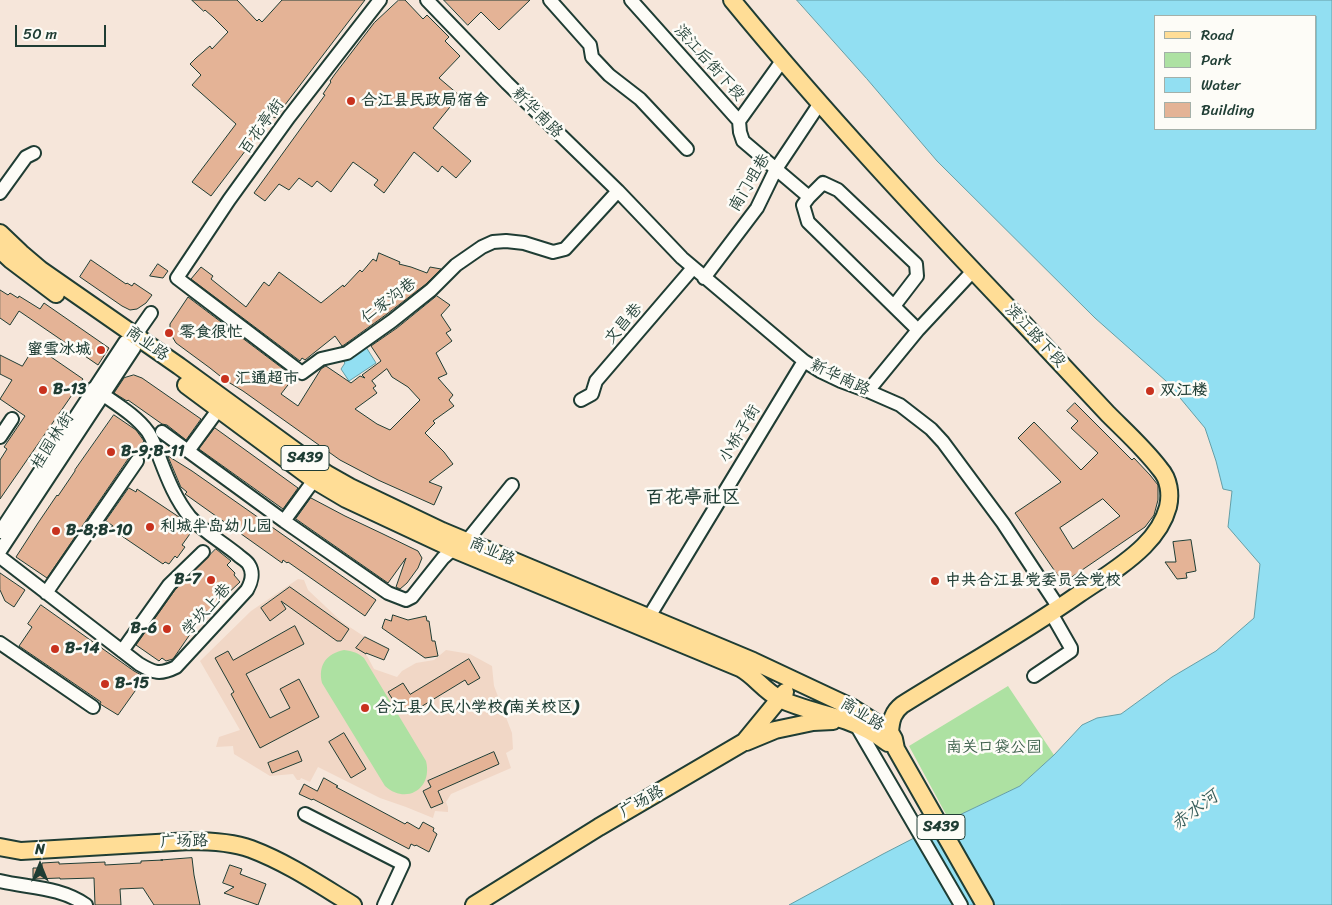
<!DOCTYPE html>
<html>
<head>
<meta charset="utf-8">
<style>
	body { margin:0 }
	#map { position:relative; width:1332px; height:905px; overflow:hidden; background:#f6e6da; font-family:Sriracha,sans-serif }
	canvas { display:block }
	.legend { position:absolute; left:1154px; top:15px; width:162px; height:115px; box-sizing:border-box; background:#fdfcf7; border:1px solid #a4b0a9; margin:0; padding:6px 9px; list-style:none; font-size:15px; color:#1f3d34 }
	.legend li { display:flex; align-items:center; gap:10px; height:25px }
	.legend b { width:25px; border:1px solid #a4b0a9 }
	.north { position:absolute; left:15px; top:840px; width:50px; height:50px; -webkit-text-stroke:4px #fdfcf7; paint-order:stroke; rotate:0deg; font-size:14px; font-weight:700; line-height:20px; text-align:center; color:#1f3d34 }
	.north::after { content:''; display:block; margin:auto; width:18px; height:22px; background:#1f3d34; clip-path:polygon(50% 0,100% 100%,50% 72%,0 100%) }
	.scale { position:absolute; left:15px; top:25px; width:91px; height:22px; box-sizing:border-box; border:2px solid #1f3d34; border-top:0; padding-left:6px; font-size:15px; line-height:18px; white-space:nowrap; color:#1f3d34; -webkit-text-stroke:4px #fdfcf7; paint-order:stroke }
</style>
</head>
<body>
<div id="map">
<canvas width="1332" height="905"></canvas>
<ul class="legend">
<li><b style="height:6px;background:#ffdd96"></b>Road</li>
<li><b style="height:14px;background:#ade1a2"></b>Park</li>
<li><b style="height:14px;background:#92dff2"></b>Water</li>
<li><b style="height:14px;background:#e4b396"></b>Building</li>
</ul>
<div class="north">N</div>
<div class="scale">50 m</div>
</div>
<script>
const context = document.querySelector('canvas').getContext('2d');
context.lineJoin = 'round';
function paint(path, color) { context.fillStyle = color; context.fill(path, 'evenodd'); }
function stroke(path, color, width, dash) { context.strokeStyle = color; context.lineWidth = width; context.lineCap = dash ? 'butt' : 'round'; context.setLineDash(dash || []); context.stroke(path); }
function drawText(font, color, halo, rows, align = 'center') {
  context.font = font + ' Sriracha,"LXGW WenKai TC",sans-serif'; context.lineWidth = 5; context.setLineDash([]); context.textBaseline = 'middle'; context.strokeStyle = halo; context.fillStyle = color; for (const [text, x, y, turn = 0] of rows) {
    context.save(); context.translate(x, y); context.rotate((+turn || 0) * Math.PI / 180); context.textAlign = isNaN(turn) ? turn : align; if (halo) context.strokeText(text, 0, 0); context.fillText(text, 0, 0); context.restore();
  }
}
paint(new Path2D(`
	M298 579 304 580 308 590 342 622 365 637 367 652 366 654 374 669 397 677 402 671 416 663 434 660 446 650 470 654 492 666 494 686 512 733 513 749 506 753 511 768 451 794 446 802 448 807V812L435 811 433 818 406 807 380 798 318 767 310 782 301 778 300 780H297L293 774 270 776 234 754 233 746 216 747 219 737 240 730 200 661 251 611Z`), '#f1d7c6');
paint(new Path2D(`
	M344 650C353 651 358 653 364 658L426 761C433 789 406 805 385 786L322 683C318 665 326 654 344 650Z
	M1008 686 1054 755 1020 786 949 820 909 746Z`), '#ade1a2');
const water = new Path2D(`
	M797 0H1332V905H789L883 854 949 820 1020 786 1054 755 1082 725 1097 718 1121 714 1172 677 1216 651 1254 618 1260 564 1228 527 1232 491 1223 489 1216 461 1205 428 1166 381 1095 318 937 161 867 79ZM1156 16H1316V129H1156Z
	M366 347 376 363 349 381 341 369 345 363 344 362Z`);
paint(water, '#92dff2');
stroke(water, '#649ea6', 1);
const building = new Path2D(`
	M192 0H237L257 21 259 19 262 22 282 0H365L275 118 270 115 252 142 211 196 192 182 236 124 192 85 201 75 190 64 196 58 210 46 212 49 228 32 213 17 205 10 204 11Z
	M399 0H405L423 19 427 15 449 37 445 41 460 56 439 78 459 95 455 99H456L454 102 433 128 471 161 456 178 442 166 438 172 414 152 384 193 374 185 378 180 353 162 331 192 317 181 312 187 299 178 289 190 279 184 265 201 254 193 325 95 323 94 331 82 330 81 335 74 374 23Z
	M444 0H530L499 30 481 12 468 25Z
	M379 253 400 262 399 264 411 267 427 273 430 267 441 269 426 284 387 314 344 345 342 346 335 336 305 360 302 358 300 361 191 279 201 267 213 276 211 279 246 307 264 282 269 286 279 272 321 303 343 285 344 287 360 270 362 272 373 259 376 261Z
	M91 260 126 284 127 283 132 286 134 283 152 295 146 303 137 309 130 310 122 306 80 277Z
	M158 264 168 271 163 278 150 276Z
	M0 290 8 295 10 293 18 298 19 296 40 309 44 303 109 348 98 365 19 311 10 325 0 318Z
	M437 296 450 305 441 315 451 330 446 333 452 341 436 353 447 374 438 378 453 395 449 400 454 406 433 421 435 423 425 433 444 452 453 464 429 482 442 487 434 505 378 480 340 460 243 391 225 380 210 368 176 343 170 333V324L188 297 294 377 281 394 298 406 321 369 324 367 326 366 351 383 360 376 365 378 362 375 381 361 371 346 397 328ZM387 369 392 377 408 387 420 400 390 430 377 424 355 409 377 393 373 388 376 386 372 381Z
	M34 348H38L83 379 0 499V460L7 449 4 447 25 416 0 399 12 380 0 374V355L22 366Z
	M134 375 142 378 201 419 186 440 167 425 162 424 128 400 127 401 114 393 124 378Z
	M1075 403 1132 460 1134 458 1150 475 1158 485V500L1154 515 1145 527 1063 583 1015 513 1061 482 1018 438 1034 422 1081 470 1098 453 1071 428 1078 421 1067 411ZM1103 499 1120 516 1073 549 1060 528Z
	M114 415 136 430 144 441 135 453 130 456 47 578 16 557 38 523 57 495 58 496 75 471V470Z
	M215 428 298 488 283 509 199 449Z
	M168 456 192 471 376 600 365 616 288 562 287 563 283 560 282 563 185 494 187 492 181 487Z
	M129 488 136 492 137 489 182 519 189 527 188 528 192 531 182 545 185 547 177 558 175 556 169 564 165 562 163 564 110 528 113 526 106 521Z
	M311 498 345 516 383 534 418 551 422 558 418 568 407 583 400 589 396 587 406 558 388 583 296 519Z
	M1191 540 1196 571 1186 573 1187 578 1177 579 1165 562H1176L1173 542Z
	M216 549 231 561 227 565 235 573 234 575 240 582 208 612 206 611 173 659 166 661 162 658 159 661 136 645 175 590Z
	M0 573 25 590 14 607 5 601 0 590Z
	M290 587 349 629 341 641H337L281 601 286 609 270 621 261 608Z
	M41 605 134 671 145 677 118 715 100 704 101 702 19 646 32 627 28 624Z
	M393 615 408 620 426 616 427 621H429L432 641H435L438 656 425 658 382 628 385 619 391 621Z
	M295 626 304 644 246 674 270 718 290 708 280 689 299 679 319 717 260 748 231 694 234 692 215 658 228 651 233 660Z
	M365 637 389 649 384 660 366 653V654L356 648Z
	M469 659 480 678 468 685 465 680 419 708 416 704 401 713 388 692 403 683 410 694Z
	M344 733 366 769 351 778 329 742Z
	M298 751 302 761 272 773 268 763Z
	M494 752 499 764 438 791 443 803 431 808 423 791 431 787 428 781Z
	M324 778 338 786 336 787 405 824 407 822 419 829 423 822 434 828 433 831 437 834 429 852 416 845 415 846 411 844 409 849 313 799 312 800 299 794 304 784 317 791Z
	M192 858 194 875 200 905H154L143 888 120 889 121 905H95L94 878 60 879V878L34 879 33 877V868H42V863L59 862V864L105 862V865L141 863V861L163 860H161Z
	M230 865 242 869 240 874 266 884 258 905 224 893 234 887 223 883Z`);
paint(building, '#e4b396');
stroke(building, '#1f3d34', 1);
const minor = new Path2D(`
	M380 0 289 117 229 200 177 278 302 373 321 359 347 353 392 321 431 290 456 265 482 247 493 242 506 241 524 243 553 252 565 249 618 191
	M427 0 507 83 618 191 682 258 804 361 820 371 841 381 868 391 900 405 931 429 943 442 1003 523 1059 608
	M550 0 590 45 592 57 609 75 640 99 687 149
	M631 0 739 121 740 132 743 141 809 197
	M739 121 782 61
	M0 193 26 157 34 153
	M704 278 757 208 776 169 820 103
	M894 306 917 276 916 264 838 190 823 183 809 197 803 205 808 222 918 330
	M135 336 151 313
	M868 391 918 330 973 271
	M581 400 592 394 596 381 693 268
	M162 432 284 521 388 593 406 600 412 597 443 558 453 549 466 542 512 485
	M0 437 12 419
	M188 451 218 410
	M284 521 314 480
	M0 532 125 342
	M0 551 134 348
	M0 557 139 664C154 673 160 675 176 667L247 590C251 583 254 573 249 565 247 561 241 558 238 555 222 542 204 532 190 517 176 500 168 480 160 459 157 450 153 440 148 432 134 413 112 402 94 388
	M46 593 137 461
	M644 625 804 361
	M0 643 93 707
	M122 651 169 585 203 552
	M1034 676 1071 651V648L1051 613
	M856 725 961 905
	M305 814 403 864 384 905
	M0 881C30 888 60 887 86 905`);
const major = new Path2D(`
	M732 0C823 111 922 217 1021 321 1050 352 1079 383 1108 414 1126 432 1145 449 1160 469 1169 479 1171 494 1168 507 1164 522 1155 535 1144 546 1125 565 1101 579 1079 594 1022 634 961 668 902 705 893 712 891 720 890 732
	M0 233 21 253 41 270 179 366 327 474 350 487 442 531 753 661 851 707 890 732 894 739 896 749 985 905
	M0 250 11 260 56 294
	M186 385 314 480 346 499 453 549 740 668C755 676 764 691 780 699 801 709 825 713 847 721 861 726 876 734 888 743
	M746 742 775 730 813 722 833 721
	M0 847 21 851 190 841C211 841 232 842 251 849 288 863 320 885 353 905
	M474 905 599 827 744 742 785 692`);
stroke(minor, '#1f3d34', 16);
stroke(major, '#1f3d34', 20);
stroke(minor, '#fdfcf7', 12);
stroke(major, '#ffdd96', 16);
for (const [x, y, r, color] of [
	[351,101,5,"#c8321e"],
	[169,333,5,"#c8321e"],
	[101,350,5,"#c8321e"],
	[225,379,5,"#c8321e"],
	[43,390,5,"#c8321e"],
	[1150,391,5,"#c8321e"],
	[111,452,5,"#c8321e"],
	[150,527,5,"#c8321e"],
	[56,531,5,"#c8321e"],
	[211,580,5,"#c8321e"],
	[935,581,5,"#c8321e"],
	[167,629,5,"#c8321e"],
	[55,649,5,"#c8321e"],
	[105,684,5,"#c8321e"],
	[365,708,5,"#c8321e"]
]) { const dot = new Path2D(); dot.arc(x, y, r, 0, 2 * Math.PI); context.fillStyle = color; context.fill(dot); stroke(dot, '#fdfcf7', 2); }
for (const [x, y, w] of [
	[305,458,48],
	[941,827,48]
]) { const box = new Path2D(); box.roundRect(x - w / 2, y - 12.5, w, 25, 4); context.fillStyle = '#fdfcf7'; context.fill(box); stroke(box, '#1f3d34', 1); }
drawText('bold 15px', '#1f3d34', null, [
	["S439",305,458],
	["S439",941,827]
]);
drawText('16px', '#1f3d34', '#fdfcf7', [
	["滨江后街下段",709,63,48],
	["新华南路",537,113,45],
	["百花亭街",262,127,-54],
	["南门咀巷",750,183,-59],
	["仁家沟巷",389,301,-37],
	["文昌巷",624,324,-49],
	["滨江路下段",1035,336,47],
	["商业路",147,344,35],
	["新华南路",840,378,25],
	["小桥子街",740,434,-59],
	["桂园林街",53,441,-57],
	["商业路",492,552,23],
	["学坎上巷",207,610,-48],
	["商业路",862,715,31],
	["广场路",642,802,-30],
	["广场路",184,842,-2]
]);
drawText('bold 16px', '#1f3d34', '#fdfcf7', [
	["合江县民政局宿舍",361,101],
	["零食很忙",179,333],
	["蜜雪冰城",91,350,"right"],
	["汇通超市",235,379],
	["B-13",53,390],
	["双江楼",1160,391],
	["B-9;B-11",121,452],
	["利城半岛幼儿园",160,527],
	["B-8;B-10",66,531],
	["B-7",201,580,"right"],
	["中共合江县党委员会党校",945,581],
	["B-6",157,629,"right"],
	["B-14",65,649],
	["B-15",115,684],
	["合江县人民小学校(南关校区)",375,708]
], 'left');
drawText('16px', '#3b5e4a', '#fdfcf7', [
	["南关口袋公园",994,748]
]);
drawText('italic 18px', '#365d5a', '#fdfcf7', [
	["赤水河",1195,811,-37]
]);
drawText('bold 19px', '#1f3d34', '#fdfcf7', [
	["百花亭社区",693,498]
]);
</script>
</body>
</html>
